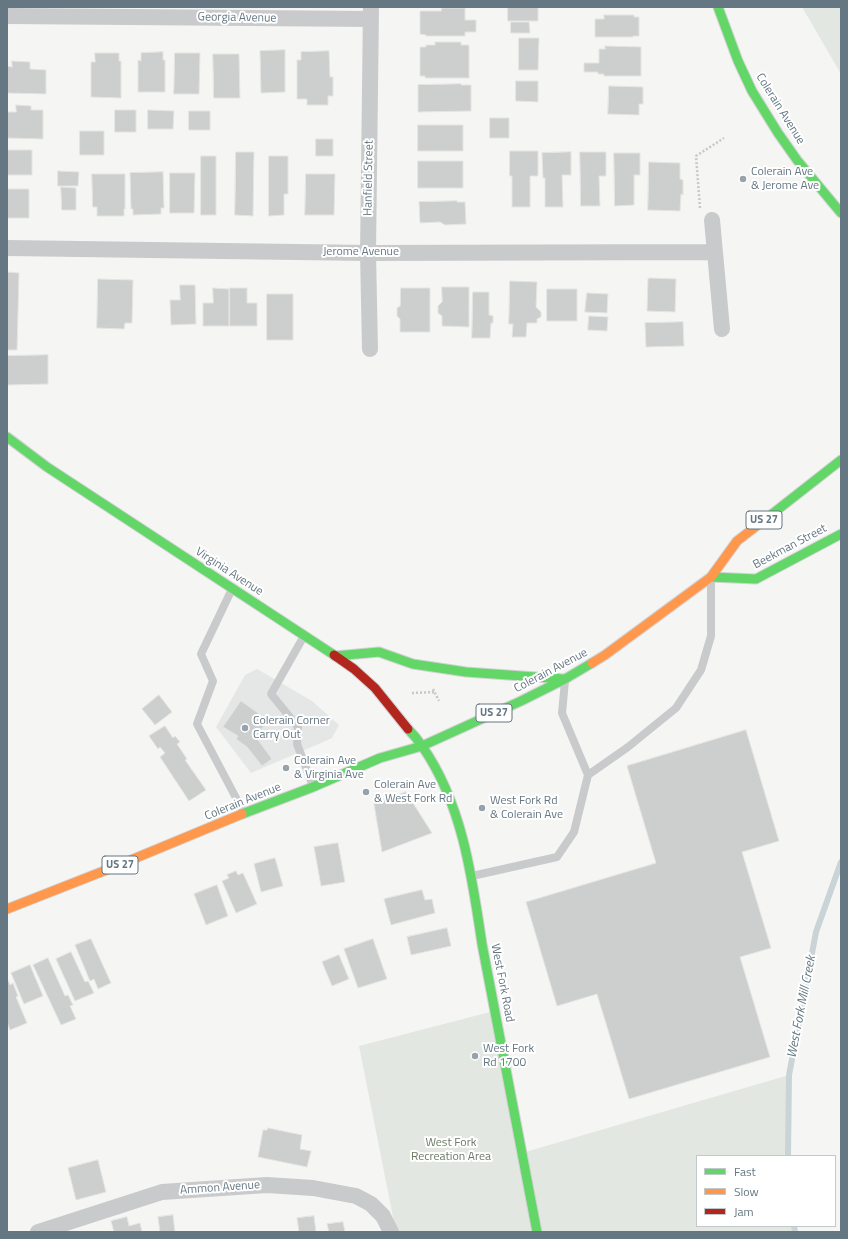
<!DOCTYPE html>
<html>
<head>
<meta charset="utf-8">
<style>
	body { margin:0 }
	#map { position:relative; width:848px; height:1239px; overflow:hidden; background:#f5f5f3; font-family:"Titillium Web",sans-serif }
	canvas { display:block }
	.frame { position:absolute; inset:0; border:8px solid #657783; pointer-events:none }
	.legend { position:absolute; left:696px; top:1155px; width:140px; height:72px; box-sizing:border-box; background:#fff; border:1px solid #c1c9cd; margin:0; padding:5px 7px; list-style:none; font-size:12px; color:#657783 }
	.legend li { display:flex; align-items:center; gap:8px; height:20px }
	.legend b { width:20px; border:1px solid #c1c9cd }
</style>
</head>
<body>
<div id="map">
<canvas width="848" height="1239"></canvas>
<div class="frame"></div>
<ul class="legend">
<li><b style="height:5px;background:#63d668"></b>Fast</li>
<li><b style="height:5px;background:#ff974d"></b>Slow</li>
<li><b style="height:5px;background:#b3261e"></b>Jam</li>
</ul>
</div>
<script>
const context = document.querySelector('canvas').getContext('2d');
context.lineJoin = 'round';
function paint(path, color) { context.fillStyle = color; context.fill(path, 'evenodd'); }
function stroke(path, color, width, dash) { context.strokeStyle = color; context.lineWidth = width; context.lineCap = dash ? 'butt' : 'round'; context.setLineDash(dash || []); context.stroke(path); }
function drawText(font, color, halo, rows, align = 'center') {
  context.font = font + ' "Titillium Web",sans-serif'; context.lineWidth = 4; context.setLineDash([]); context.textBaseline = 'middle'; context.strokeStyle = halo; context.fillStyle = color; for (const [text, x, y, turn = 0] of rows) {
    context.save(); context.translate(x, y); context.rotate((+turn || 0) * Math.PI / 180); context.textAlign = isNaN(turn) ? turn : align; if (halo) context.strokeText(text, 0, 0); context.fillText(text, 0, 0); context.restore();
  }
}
paint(new Path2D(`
	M257 669 312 701 339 725 332 738 321 743 251 773 216 727 245 675Z`), '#e5e7e6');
paint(new Path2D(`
	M802 7H841V74Z
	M494 1011 522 1153 789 1075 788 1156H697V1226H794L795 1232H396L359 1046Z`), '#e3e7e1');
stroke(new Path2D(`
	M788 1156 789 1075 816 932 841 862
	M794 1226 795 1232`), '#cad3d5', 6);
const building = new Path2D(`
	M508 7H538V21H508Z
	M442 8H465V20H476V32H465V36H426V35L420 34V11H441Z
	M604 15H634V17H639V36H633V37H595V19H604Z
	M511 22H529L530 33H511Z
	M519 38H539L538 70H519Z
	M435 42H461V45H469V78H425V76H420V47H426V45H435Z
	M605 46 641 47V76H604V74H598V72H584V63H599V49H605Z
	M285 50V92L261 93 260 51Z
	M329 51 330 77H333V96H328V105H307V99H297V60H301V52Z
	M163 52V60H165V92H138V60L141 61V53Z
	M95 53H119V61H121V98L91 97V62H95Z
	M175 53H200L199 94H174Z
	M213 54H239L240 98H214Z
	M12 61 30 62V69L46 70V94L7 93V66L12 67Z
	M516 81H538V102L516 101Z
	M461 84V85H471V111L418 112V85Z
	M609 86 643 87V104H639V115L608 114Z
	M16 105 31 106V110H43V139L7 138V112H16Z
	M115 110H136V132H115Z
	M148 110 174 111 173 129H148Z
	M189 111H210V130H189Z
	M490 118H509V138H490Z
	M418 125H463V151H418Z
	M80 131H104V155H80Z
	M316 139H333V156H316Z
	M7 150H32V175H7Z
	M510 151H538V176H530V207H512V176H510Z
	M236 152H254L253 216 235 215Z
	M571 152V175H562L563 207H545V178H543L542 153Z
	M580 152H606V176H599L600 206H581Z
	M614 153H640V175H634V205L615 206Z
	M201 156H216V215H201Z
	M269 156H288V194H284V215L269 216Z
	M418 161H463V188H418Z
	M649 162 680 163V179L683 180V195L681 194 680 211 648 210Z
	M58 171 79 172 78 186H58Z
	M163 172 164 208H161V214L133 215V209H131L130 173Z
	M170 173H195L194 213H170Z
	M92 174H125V209H124V216H97V207H93Z
	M306 174H335L334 215H305Z
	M61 187 76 188V210H62Z
	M7 189H29V218H7Z
	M457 201V202H465L466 224 445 225 440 222 420 223 419 202Z
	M7 272 19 273 17 350H7Z
	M650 278 676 279 675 312 647 311 648 279Z
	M98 279 133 280 132 323H125L124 329 97 328Z
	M510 281 537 282 536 307 541 312V317L537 319V323H527L526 337H512L513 324H509Z
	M180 285H195L196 324 171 325 170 300H180Z
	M442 287H469V327L442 326V316L438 313V306L442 302Z
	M213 288 229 289V326H203V303H213Z
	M230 288H247V303H257V326H230Z
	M401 288H430V332H400V319L397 316V308L400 306Z
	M547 289H577V321H547Z
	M473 292H489V315L493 316V323H491L490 338H472Z
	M587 293 608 294 607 313 585 312Z
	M267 294H293V340H267Z
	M589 316 608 317 607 331 588 330Z
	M683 322 684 346 646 347 645 323Z
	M48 355V384L7 385V356Z
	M159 695 172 712 155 725 142 709Z
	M241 701 268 720 256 737 272 759 262 766 247 747 236 739 238 736 223 727Z
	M165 726 173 738 175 736 180 742 177 744 187 759 185 760 206 790 189 801 160 757 165 753 160 747 158 749 149 736Z
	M746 730 779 841 742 852 771 948 740 957 770 1057 629 1099 597 994 557 1006 526 902 656 863 627 766Z
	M406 792 432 833 382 852 374 804Z
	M338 843 345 882 321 886 314 847Z
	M275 858 283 886 261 892 254 864Z
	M236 871 238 875 243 873 257 904 236 913 222 881 229 878 227 875Z
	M217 885 228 916 206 925 194 894Z
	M422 890 425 900 432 899 435 913 391 925 384 899Z
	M447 928 451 946 411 955 407 937Z
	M91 939 111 983 98 989 94 979 90 981 75 945Z
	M373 939 387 979 358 988 344 949Z
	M71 952 85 982 88 981 94 993 75 1001 56 959Z
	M339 955 349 979 332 986 322 962Z
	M48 958 65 996 68 995 73 1005 70 1006 76 1019 61 1025 33 965Z
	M30 965 43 996 24 1004 11 973Z
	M7 978 10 985 13 983 18 996 16 997 27 1023 10 1030 7 1022Z
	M268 1128 302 1135 300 1149 311 1151 307 1167 258 1157 263 1130H267Z
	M98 1160 106 1192 76 1200 68 1168Z
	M173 1215 175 1232H160L158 1217Z
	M314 1216 316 1232H299L297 1218Z
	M127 1217 129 1226 140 1223 142 1232H114L111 1221Z
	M343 1222 345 1232H329L327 1224Z`);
paint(building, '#cdcece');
stroke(building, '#e4e4e3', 1);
const fast = new Path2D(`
	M718 7 738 61 752 91 778 133 797 160 841 213
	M7 437 47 467 334 655
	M767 518 841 460
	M711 577 756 579 841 534
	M335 656 379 652 413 664 466 672 564 679
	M408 729C413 734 418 740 422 746 462 803 472 876 482 944L537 1232
	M242 814 313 787 380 758 422 746 521 701 565 679 592 663`);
const slow = new Path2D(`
	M592 663 605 655 711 577 737 541 767 518
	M7 909 114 867 242 814`);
const jam = new Path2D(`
	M334 655 354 669 375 688 408 729`);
stroke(fast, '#d1d2d3', 11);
stroke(slow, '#d1d2d3', 11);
stroke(jam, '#d1d2d3', 11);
stroke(new Path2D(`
	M700 208 696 156 724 138
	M433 689 439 701
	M412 693 435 692`), '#c7c8c8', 2.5, [2, 2]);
stroke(new Path2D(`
	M232 589 201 654 213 681 197 724 244 813
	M304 636 271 694 298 727 297 744 313 786
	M565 681 562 713 588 775
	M472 876 557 857 574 832 588 775 628 747 676 708 701 670 711 636V582`), '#c9cacb', 8);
stroke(new Path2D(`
	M7 16 371 19
	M712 220 722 329
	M7 248 368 253 715 252
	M370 349 368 253 371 7
	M38 1232 162 1192 267 1185 313 1188 356 1196 371 1204 383 1216 391 1232`), '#c9cacb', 16);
stroke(fast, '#63d668', 9);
stroke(slow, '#ff974d', 9);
stroke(jam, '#b3261e', 9);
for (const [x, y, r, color] of [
	[743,179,4,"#97a3aa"],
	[245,728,4,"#97a3aa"],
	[286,768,4,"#97a3aa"],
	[366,792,4,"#97a3aa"],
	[482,808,4,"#97a3aa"],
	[475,1056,4,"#97a3aa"]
]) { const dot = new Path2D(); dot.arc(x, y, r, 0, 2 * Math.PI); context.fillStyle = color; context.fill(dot); stroke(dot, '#fff', 1.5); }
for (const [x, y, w] of [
	[764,520,36],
	[494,713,36],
	[120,865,36]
]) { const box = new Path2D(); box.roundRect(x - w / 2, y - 9, w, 18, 3); context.fillStyle = '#fff'; context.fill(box); stroke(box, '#657783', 1); }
drawText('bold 11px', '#657783', null, [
	["US 27",764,520],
	["US 27",494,713],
	["US 27",120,865]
]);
drawText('12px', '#657783', '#fff', [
	["Georgia Avenue",237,18,1],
	["Colerain Avenue",780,109,58],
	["Hanfield Street",369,178,-89],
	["Jerome Avenue",361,252],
	["Beekman Street",790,547,-28],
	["Virginia Avenue",229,572,33],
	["Colerain Avenue",551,671,-28],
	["Colerain Avenue",243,802,-22],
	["West Fork Road",502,983,79],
	["Ammon Avenue",220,1188,-4]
]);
drawText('12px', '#657783', '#fff', [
	["Colerain Ave",751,172],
	["& Jerome Ave",751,186],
	["Colerain Corner",253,721],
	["Carry Out",253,735],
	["Colerain Ave",294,761],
	["& Virginia Ave",294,775],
	["Colerain Ave",374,785],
	["& West Fork Rd",374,799],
	["West Fork Rd",490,801],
	["& Colerain Ave",490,815],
	["West Fork",483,1049],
	["Rd 1700",483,1063]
], 'left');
drawText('12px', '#697b64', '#fff', [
	["West Fork",451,1143],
	["Recreation Area",451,1157]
]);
drawText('italic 13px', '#617880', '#fff', [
	["West Fork Mill Creek",802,1007,-79]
]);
</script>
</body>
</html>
